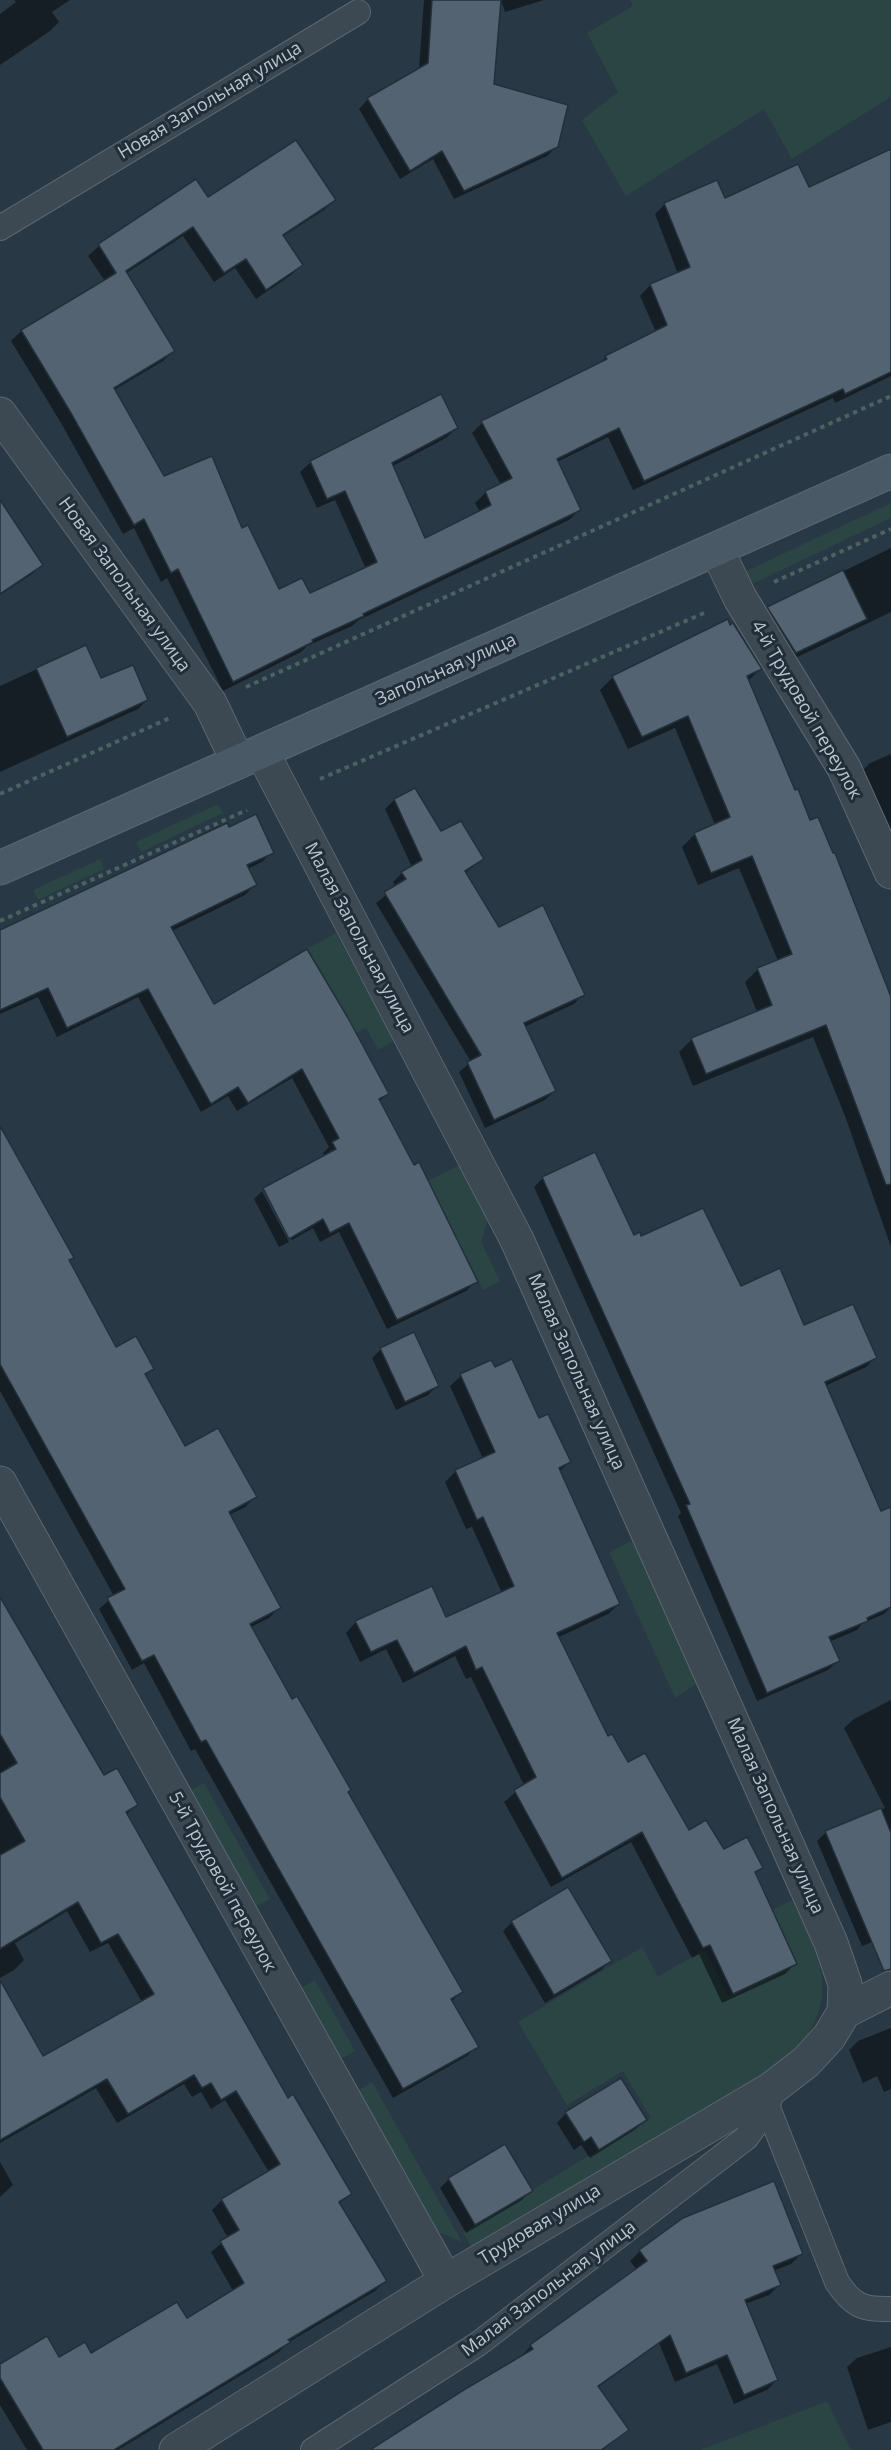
<!DOCTYPE html>
<html>
<head>
<meta charset="utf-8">
<style>
	body { margin:0 }
	canvas { display:block; background:#283844 }
</style>
</head>
<body>
<canvas width="891" height="2450"></canvas>
<script>
const context = document.querySelector('canvas').getContext('2d');
context.lineJoin = 'round';
function paint(path, color) { context.fillStyle = color; context.fill(path, 'evenodd'); }
function stroke(path, color, width, dash) { context.strokeStyle = color; context.lineWidth = width; context.lineCap = dash ? 'butt' : 'round'; context.setLineDash(dash || []); context.stroke(path); }
function drawText(font, color, halo, rows, align = 'center') {
  context.font = font + ' "Open Sans",sans-serif'; context.lineWidth = 6; context.setLineDash([]); context.textBaseline = 'middle'; context.strokeStyle = halo; context.fillStyle = color; for (const [text, x, y, turn = 0] of rows) {
    context.save(); context.translate(x, y); context.rotate((+turn || 0) * Math.PI / 180); context.textAlign = isNaN(turn) ? turn : align; if (halo) context.strokeText(text, 0, 0); context.fillText(text, 0, 0); context.restore();
  }
}
paint(new Path2D(`
	M630 0H891V97L792 159 764 109 626 196 582 120 618 92 587 33 633 6Z
	M891 503V518L752 584 746 571Z
	M218 804 223 813 141 852 136 842Z
	M100 859 104 869 38 900 33 890Z
	M336 933 394 1041 378 1050 366 1028 356 1033 307 949Z
	M460 1165 488 1219 481 1242 500 1281 483 1290 428 1181Z
	M636 1539 699 1682 675 1698 609 1552Z
	M204 1783 270 1899 255 1907 190 1791Z
	M792 1900C822 1964 842 1995 792 2058L479 2245H470L463 2232 651 2118 623 2071 567 2105 518 2022 642 1947 658 1976 705 1950 728 1996 797 1964 772 1910Z
	M315 1980 355 2051 341 2059 301 1988Z
	M372 2082 462 2242 438 2232 358 2090Z
	M827 2401 851 2450H701Z`), '#2a4544');
paint(new Path2D(`
	M14 0H70L52 12 59 22 50 31 0 65V14L16 2Z
	M424 0H499L493 85 557 146 547 156 454 199 433 159 400 179 359 109 368 99 419 69Z
	M501 0H544L505 12Z
	M891 163V376L835 403 833 398 633 490 608 437 557 462 579 510 569 520 359 620 352 626 307 646 301 652 223 691 167 578 161 582 134 528 123 534 61 423 11 341 21 331 105 281 88 256 99 246 196 181 208 199 334 200 324 210 282 237 301 265 291 275 256 299 235 268 214 282 183 236 125 274 173 351 163 361 114 390 163 478 242 530 279 591 309 595 366 569 335 500 317 508 300 472 311 462 457 428 446 438 391 467 424 540 480 512 475 503 485 493 501 485 472 433 482 423 599 364 606 357 656 332 640 296 650 285 678 274 655 214 665 204 724 200 808 189Z
	M0 503 41 565 32 574 0 595Z
	M891 548V612L785 663 758 618 768 608Z
	M85 647 100 680 147 700 138 709 0 772V686Z
	M760 669 748 681 795 792 891 1001V1247L845 1116 813 1037 693 1086 679 1052 692 1039 757 1012 745 982 758 969 778 961 739 868 698 885 682 847 695 834 715 825 675 728 628 749 600 690 613 677Z
	M891 754V843L861 772 870 763Z
	M414 790 440 832 483 859 465 873 498 929 583 994 574 1004 524 1027 554 1091 545 1100 485 1128 459 1072 471 1062 376 903 396 887 393 882 402 873 412 867 385 809 394 800Z
	M229 829 272 852 262 862 247 869 255 885 245 895 172 931 213 1006 387 1094 379 1102 476 1281 466 1291 387 1329 339 1232 320 1242 313 1228 292 1240 266 1191H262L325 1157 323 1153 329 1147 292 1078 237 1111 228 1096 201 1112 138 997 57 1037 38 997 0 1014V932Z
	M0 1141 72 1258 68 1261 116 1349 152 1369 145 1376 184 1448 255 1497 245 1507 229 1515 279 1608 269 1618 251 1627 461 1992 451 2002 477 2046 467 2056 393 2098 195 1749 191 1751 144 1663 132 1670 99 1609 114 1596 0 1391Z
	M543 1178 633 1237 640 1238 740 1288 804 1327 875 1358 866 1367 825 1386 881 1513 891 1509V1607L884 1614 863 1623 857 1630 829 1642 838 1661 828 1670 757 1701 678 1516 681 1513 534 1187Z
	M262 1191 289 1242 279 1247 254 1199Z
	M381 1349 437 1386 428 1395 396 1410 372 1358Z
	M491 1362 569 1462 559 1472 619 1604 608 1614 557 1638 607 1738 627 1764 688 1832 761 1867 754 1874 795 1964 785 1974 722 2003 699 1954 692 1958 631 1842 551 1887 504 1802 524 1785 471 1677 466 1679 455 1656 403 1683 386 1649 360 1662 346 1633 356 1622 446 1619 502 1593 472 1527 466 1529 445 1482 455 1472 483 1459 450 1386 461 1376Z
	M0 1599 103 1777 136 1805 126 1815 287 2100 350 2194 339 2204 385 2281 375 2291 289 2342 279 2352 118 2450H27L0 2405V2365L91 2355 186 2320 233 2291 211 2252 228 2238 212 2210 222 2200 269 2172 225 2100 211 2109 201 2092 192 2097 184 2084 117 2123 96 2088 0 2143V2017L42 2058 142 2002 108 1943 90 1952 67 1911 15 1943 24 1960 14 1970 0 1978Z
	M891 1700V1935L862 1946 817 1841 826 1832 885 1808 844 1728 854 1719Z
	M512 1922 610 1961 601 1970 545 2003 503 1931Z
	M891 2028V2089L884 2092 877 2076 863 2083 849 2050 858 2041Z
	M566 2113 645 2120 636 2129 590 2158 581 2145 574 2150 557 2123Z
	M0 2162 13 2185 0 2197Z
	M449 2179 531 2191 522 2200 466 2233 440 2188Z
	M684 2219 801 2254 791 2264 773 2271 779 2285 769 2295 745 2304 777 2380 767 2390 734 2404 717 2364 675 2382 659 2343 597 2388 627 2430 603 2450H372L522 2357 521 2356 531 2346 637 2270 630 2261 640 2251Z
	M891 2347V2422L868 2430 847 2367 857 2358Z`), '#0007');
const building = new Path2D(`
	M432 0H501L494 84 568 105 558 147 464 191 442 151 410 171 367 98 428 63Z
	M296 140 336 200 283 235 303 265 266 290 246 259 224 273 193 227 126 271 175 351 114 388 164 476 212 456 242 528 248 525 279 589 302 578 310 593 377 562 345 491 327 499 310 461 441 394 458 428 392 463 407 497 425 538 491 505 485 491 512 478 481 421 607 359 605 356 667 325 650 284 690 267 664 203 717 180 725 198 798 164 809 187 891 149V372L845 394 843 389 644 481 619 428 557 459 581 510 363 614 364 616 312 640 313 642 233 682 178 569 171 573 144 519 134 525 71 413 21 330 116 273 98 244 196 179 208 197Z
	M0 500 43 565 0 594Z
	M843 570 867 619 796 653 767 607Z
	M728 619 730 625 733 623 762 669 747 676 795 790 798 789 810 820 818 817 833 853H835L891 997V1184L886 1185 826 1025 706 1074 691 1038 772 1005 757 968 792 954 752 856 711 873 694 833 730 817 688 716 642 737 612 676Z
	M86 645 101 678 133 665 148 700 67 737 36 668Z
	M415 788 441 831 461 821 484 859 465 871 499 927 543 905 585 995 524 1023 556 1091 494 1120 467 1062 481 1055 384 892 406 879 401 872 422 860 394 799Z
	M256 814 274 853 247 865 257 885 171 927 214 1004 307 949 348 1018 389 1094 379 1099 414 1165 419 1162 478 1282 397 1320 349 1223 330 1233 323 1219 289 1239 263 1188 336 1149 332 1142 339 1138 302 1069 248 1103 238 1087 211 1104 148 989 67 1028 48 988 0 1010V930L227 823 229 827Z
	M0 1126 74 1258 69 1260 116 1347 136 1336 154 1369 145 1374 185 1446 218 1428 257 1497 229 1512 281 1608 250 1624 292 1699 297 1696 351 1790 348 1792 463 1992 451 1999 479 2047 403 2089 206 1740 201 1742 154 1655 142 1661 107 1598 125 1589 0 1364Z
	M595 1152 634 1235 640 1232 641 1236 703 1208 741 1286 780 1268 804 1325 853 1304 877 1358 825 1382 881 1511 891 1507V1607L867 1618 868 1621 829 1637 840 1661 767 1693 686 1505 690 1504 542 1177Z
	M414 1332 439 1386 405 1402 380 1348Z
	M512 1359 539 1418 548 1414 571 1462 559 1468 620 1604 557 1633 608 1736 612 1734 628 1762 645 1753 689 1830 706 1820 724 1849 747 1837 763 1868 755 1872 797 1964 733 1994 710 1945 703 1948 642 1832 562 1878 514 1790 536 1777 482 1667 476 1670 466 1646 414 1673 397 1640 371 1652 355 1621 432 1586 446 1617 514 1586 483 1517 477 1520 455 1470 495 1452 460 1374 491 1360 495 1367Z
	M0 1597 104 1775 117 1768 138 1805 126 1812 288 2098 293 2094 352 2194 339 2202 387 2281 288 2340 291 2342 114 2450H43L0 2378V2364L47 2336 59 2357 85 2342 91 2353 177 2302 187 2318 244 2283 220 2241 239 2230 221 2199 280 2164 236 2091 221 2100 211 2083 202 2088 194 2075 128 2114 107 2079 0 2140V1980L43 2056 154 1994 118 1934 101 1943 78 1902 0 1949V1855L25 1841 0 1797V1773L17 1763 0 1734Z
	M881 1808 891 1833V1969L884 1971 825 1831Z
	M568 1887 612 1961 554 1995 511 1921Z
	M621 2078 647 2120 599 2150 591 2137 584 2142 565 2112Z
	M505 2144 533 2191 475 2225 448 2178Z
	M774 2181 803 2254 773 2266 781 2285 745 2300 778 2380 744 2395 727 2355 686 2373 670 2335 598 2386 629 2430 601 2450H370L462 2391 533 2349 530 2345 647 2261 639 2250 683 2218Z`);
paint(building, '#546371');
stroke(building, '#23303b', 1.5);
const service = new Path2D(`
	M0 228 358 12
	M768 2108 837 2282C852 2305 862 2310 891 2309
	M313 2450 478 2344 746 2138 768 2108 771 2089`);
const minor = new Path2D(`
	M0 414 210 703 238 762
	M717 550 740 598 844 768 891 872
	M262 752 517 1240 831 1943 845 1984 844 2012
	M0 1483 446 2281
	M176 2450 446 2281 771 2089 806 2062 829 2037 844 2012 891 1988`);
const secondary = new Path2D(`
	M0 868 891 471`);
stroke(service, '#5b6771', 26);
stroke(minor, '#5b6771', 35);
stroke(secondary, '#5b6771', 35);
stroke(new Path2D(`
	M774 582 891 529
	M246 687 891 396
	M320 779 704 613
	M0 794 172 717
	M0 921 247 810`), '#4a6262', 4, [4.5, 4.5]);
stroke(service, '#3c4953', 24);
stroke(minor, '#3c4953', 33);
stroke(secondary, '#4a5966', 33);
drawText('18px', '#bac4cd', '#212e39', [
	["Новая Запольная улица",210,101,-31],
	["Новая Запольная улица",124,585,54],
	["Запольная улица",446,670,-24],
	["4-й Трудовой переулок",806,710,60],
	["Малая Запольная улица",359,938,62],
	["Малая Запольная улица",576,1372,66],
	["Малая Запольная улица",775,1816,66],
	["5-й Трудовой переулок",222,1882,61],
	["Трудовая улица",540,2225,-31],
	["Малая Запольная улица",549,2289,-37]
]);
</script>
</body>
</html>
